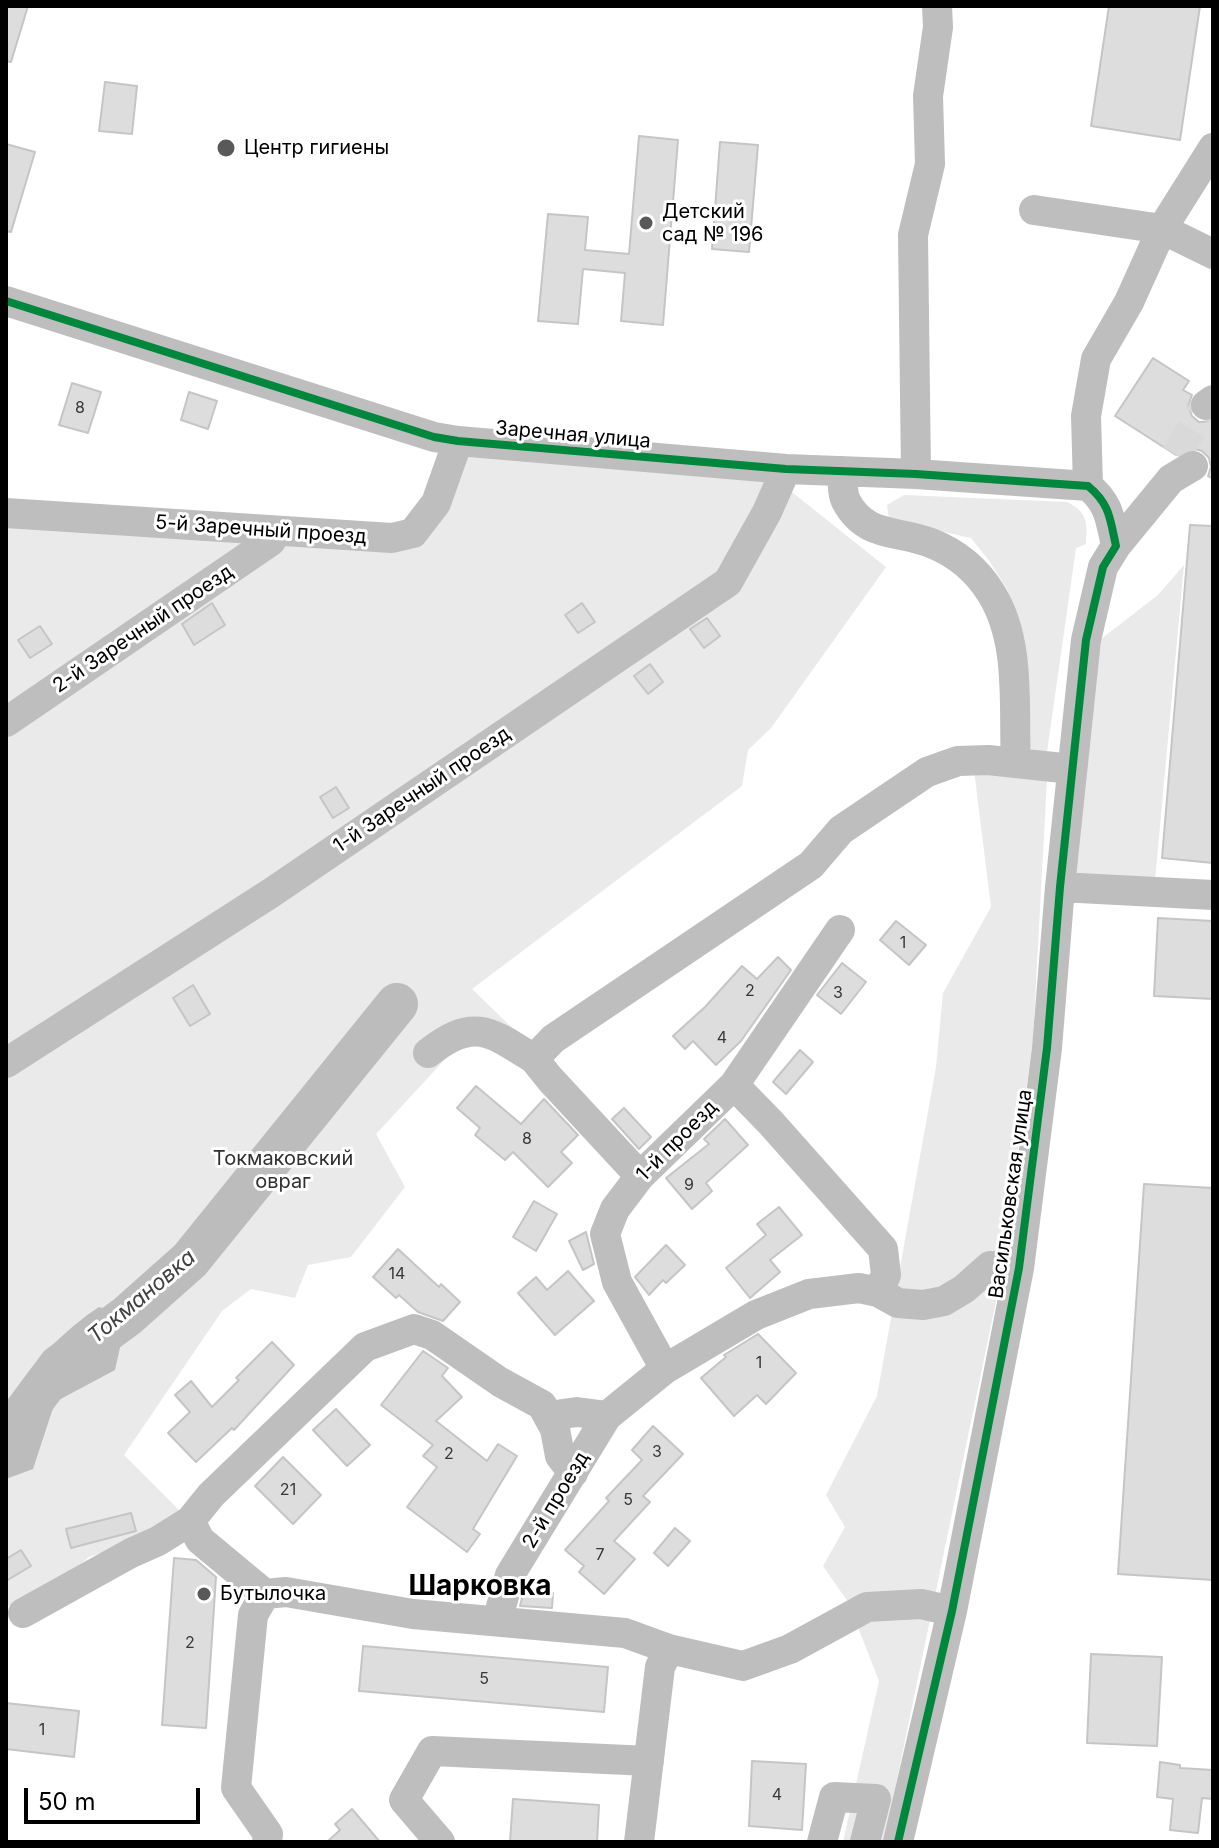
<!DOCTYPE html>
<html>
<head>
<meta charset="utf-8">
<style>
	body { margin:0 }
	#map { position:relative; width:1219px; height:1848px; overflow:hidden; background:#fff; font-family:Inter,sans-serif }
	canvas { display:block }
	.frame { position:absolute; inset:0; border:8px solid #000; pointer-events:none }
	.scale { position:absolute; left:24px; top:1788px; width:176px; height:36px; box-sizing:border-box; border:4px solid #000; border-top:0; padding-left:10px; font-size:24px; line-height:28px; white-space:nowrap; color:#000; -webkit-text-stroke:6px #fff; paint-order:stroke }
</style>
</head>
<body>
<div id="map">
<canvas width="1219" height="1848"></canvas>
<div class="frame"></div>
<div class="scale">50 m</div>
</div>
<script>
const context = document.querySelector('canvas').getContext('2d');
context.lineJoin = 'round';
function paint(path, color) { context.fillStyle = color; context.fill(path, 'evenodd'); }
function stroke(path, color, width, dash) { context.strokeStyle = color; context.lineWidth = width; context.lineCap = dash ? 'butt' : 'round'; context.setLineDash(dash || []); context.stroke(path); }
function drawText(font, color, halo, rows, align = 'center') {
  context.font = font + ' Inter,sans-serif'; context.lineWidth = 6; context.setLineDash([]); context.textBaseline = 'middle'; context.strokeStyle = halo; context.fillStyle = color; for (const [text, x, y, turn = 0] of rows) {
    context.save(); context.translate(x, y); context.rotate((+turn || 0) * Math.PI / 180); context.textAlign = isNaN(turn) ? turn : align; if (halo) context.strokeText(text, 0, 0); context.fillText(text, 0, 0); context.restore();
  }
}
paint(new Path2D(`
	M444 450 765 479 793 493 886 567 771 728 748 750 742 786 472 989 531 1046 462 1041 376 1134 405 1187 351 1257 308 1265 295 1298 251 1289 222 1311 124 1455 182 1513 143 1539 89 1557 64 1579 6 1607V508L411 528Z
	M904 495 1067 502C1088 512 1087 523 1086 544L1076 548 1047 752 1031 749 1027 735 1008 591 990 562 971 538 889 520 887 505Z
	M1184 565 1155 881 1078 877 1073 869 1101 639 1158 595Z
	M974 770 1047 780 1033 1038 1001 1277 884 1842H843L879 1681 848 1602 823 1566 845 1527 826 1495 877 1396 936 1067 943 993 991 907Z`), '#eaeaea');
paint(new Path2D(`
	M99 1307 127 1316 115 1370 55 1402 33 1469 6 1479C6 1458 3 1435 6 1415 12 1379 69 1326 99 1307Z`), '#bcbcbc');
stroke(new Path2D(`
	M6 1437 59 1366 127 1316 190 1260 397 1004`), '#bcbcbc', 42);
const building = new Path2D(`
	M6 6H28L11 62 6 61Z
	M1109 6H1200L1180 140 1091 126Z
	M105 82 137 86 132 134 99 131Z
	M639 136 678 140 663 325 621 321 625 273 583 269 578 324 538 321 548 214 588 217 585 250 629 254Z
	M720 142 758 145 749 252 712 249Z
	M6 144 35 152 11 232 6 231Z
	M1153 358 1189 381 1183 390 1192 395 1188 406 1192 416 1199 422 1213 421V479L1208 476 1211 467 1209 458 1202 451 1192 448 1176 455 1115 416Z
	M72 383 101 392 88 433 59 425Z
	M189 392 217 401 208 429 181 420Z
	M1190 525 1213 526V863L1162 858Z
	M212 603 225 625 194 645 182 624Z
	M582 603 595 622 578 633 565 615Z
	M707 618 720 636 704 648 690 629Z
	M40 626 52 644 30 658 18 640Z
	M650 664 663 682 648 694 634 676Z
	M336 787 349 808 333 818 320 797Z
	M1158 918 1213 921V999L1154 996Z
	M896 921 926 945 909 965 880 940Z
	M778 957 791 970 741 1041 716 1065 693 1041 685 1049 673 1036 705 1007 742 966 757 979Z
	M842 963 866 982 841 1014 817 995Z
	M193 985 210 1014 190 1026 173 998Z
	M800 1050 813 1062 786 1094 773 1082Z
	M476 1086 521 1124 544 1099 578 1135 561 1152 572 1163 548 1187 513 1152 505 1160 475 1135 480 1128 457 1108Z
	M624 1108 651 1137 639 1149 612 1119Z
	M725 1119 748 1145 706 1183 712 1191 692 1209 666 1178 709 1144 704 1139Z
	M1144 1184 1213 1188V1580L1118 1574Z
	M534 1201 557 1214 536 1251 513 1237Z
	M779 1207 802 1235 770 1260 780 1272 750 1298 726 1268 766 1235 757 1224Z
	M586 1232 594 1264 583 1270 569 1241Z
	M666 1245 685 1265 666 1283 663 1280 649 1295 635 1277Z
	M398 1249 439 1287 441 1284 460 1302 443 1321 418 1312 399 1295 396 1298 373 1277Z
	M568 1271 594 1301 555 1335 518 1293 536 1277 547 1290Z
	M758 1334 796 1373 766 1404 757 1395 734 1416 701 1378 726 1357 724 1355Z
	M272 1342 294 1365 234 1430 232 1428 196 1462 168 1433 190 1412 175 1395 191 1381 212 1407 239 1380 236 1378Z
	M423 1351 448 1368 442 1376 462 1397 436 1421 487 1461 498 1444 517 1456 473 1529 480 1534 467 1552 407 1507 437 1467 423 1456 433 1445 381 1405Z
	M336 1409 370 1445 347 1466 313 1430Z
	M653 1426 683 1454 643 1496 650 1502 614 1541 635 1559 604 1594 579 1572 584 1566 565 1550 609 1501 606 1498 642 1460 632 1450Z
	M283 1457 321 1495 293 1524 255 1486Z
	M131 1513 136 1531 71 1548 66 1529Z
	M675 1528 690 1541 668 1566 654 1553Z
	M21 1550 31 1566 6 1581V1559Z
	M174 1558 196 1560 216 1577 206 1728 162 1725Z
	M524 1590 553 1593 552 1608 520 1606Z
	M363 1646 608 1667 604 1712 359 1691Z
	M1091 1654 1162 1657 1157 1746 1087 1743Z
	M6 1703 79 1711 74 1757 6 1749Z
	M752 1761 806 1764 802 1830 749 1826Z
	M1160 1762 1180 1765V1768L1213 1770V1799L1202 1798 1198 1833 1170 1830 1173 1799 1157 1797Z
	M513 1799 599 1805 597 1842H510Z
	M352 1809 380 1842H327L340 1830 335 1824Z`);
paint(building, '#ddd');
stroke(building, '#c5c5c5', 2);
stroke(new Path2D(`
	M1176 455 1206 405`), '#d9d9d9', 30, [30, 15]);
stroke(new Path2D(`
	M1034 210 1162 229 1213 254
	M6 301 434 437 458 441 786 469 916 474 1088 486C1110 504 1110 519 1116 546
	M1206 405 1213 400
	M842 471C843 480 842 494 846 501 865 538 898 530 931 543 956 553 977 570 991 593 1022 642 1013 708 1016 763
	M916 474 913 235 930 164 928 96 938 27 937 6
	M1088 486 1086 416 1096 359 1129 302 1162 229 1213 148
	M6 513 392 538 413 533 436 503 458 441
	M6 722 271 541 276 532
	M1060 887 1213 895
	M428 1053C473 1017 490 1031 534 1059L553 1039 811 865 841 830 927 772 958 761 988 760 1072 769
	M534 1059 550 1079 640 1176
	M6 1063 271 893 728 582 767 512 786 469
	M734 1085 771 1123 883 1249 886 1275 878 1292
	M665 1369 617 1282 605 1234 615 1209 640 1176 734 1085 840 930
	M548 1416 577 1412 607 1416
	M190 1521 200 1540 265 1594
	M23 1613 131 1553 158 1541 190 1521 211 1495 365 1347 414 1329 432 1335 500 1382 542 1405 555 1429 560 1456 573 1473
	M497 1621 510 1575 607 1416 665 1369 756 1315 809 1294 859 1288 878 1292 898 1303 923 1305 944 1301 964 1289 990 1266 1019 1268
	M267 1842 268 1834 236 1788 253 1615 265 1594 286 1592 413 1614 625 1633 669 1649 743 1666 790 1649 867 1607 921 1604 952 1611
	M440 1842 404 1800 432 1751 649 1761
	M639 1842 660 1667 669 1649
	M822 1842 834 1797 876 1799 865 1842
	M898 1842 952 1611 1019 1268 1047 1048 1060 887 1086 640 1103 567 1116 546 1171 479 1193 466`), '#bebebe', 30);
stroke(new Path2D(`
	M6 301 434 437 458 441 786 469 916 474 1088 486C1110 504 1110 519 1116 546L1103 567 1086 640 1060 887 1047 1048 1019 1268 952 1611 898 1842`), '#00873e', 8);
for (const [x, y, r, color] of [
	[226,148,10,"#595959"],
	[646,223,8,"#595959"],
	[204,1594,8,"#595959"]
]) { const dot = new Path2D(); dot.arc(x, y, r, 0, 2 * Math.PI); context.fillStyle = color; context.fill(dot); stroke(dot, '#fff', 3); }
drawText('16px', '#373737', null, [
	["8",80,408],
	["1",903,943],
	["2",750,991],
	["3",838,993],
	["4",722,1038],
	["8",527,1139],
	["9",689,1185],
	["14",397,1274],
	["1",759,1363],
	["3",657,1452],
	["2",449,1454],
	["21",288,1490],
	["5",628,1500],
	["7",600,1555],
	["2",190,1643],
	["5",484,1679],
	["1",42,1730],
	["4",777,1795]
]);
drawText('20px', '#000', '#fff', [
	["Центр гигиены",244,148],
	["Детский",662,212],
	["сад № 196",662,235],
	["Бутылочка",220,1594]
], 'left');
drawText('20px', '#000', '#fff', [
	["Заречная улица",573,435,5],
	["5-й Заречный проезд",261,530,4],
	["2-й Заречный проезд",143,629,-34],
	["1-й Заречный проезд",422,790,-34],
	["1-й проезд",677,1141,-45],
	["Васильковская улица",1011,1194,-82],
	["2-й проезд",556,1500,-59]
]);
drawText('20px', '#303030', '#fff', [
	["Токмаковский",283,1159],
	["овраг",283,1182]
]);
drawText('italic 22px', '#414141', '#fff', [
	["Токмановка",142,1297,-40]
]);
drawText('bold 28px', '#000', '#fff', [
	["Шарковка",480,1587]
]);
</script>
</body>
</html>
